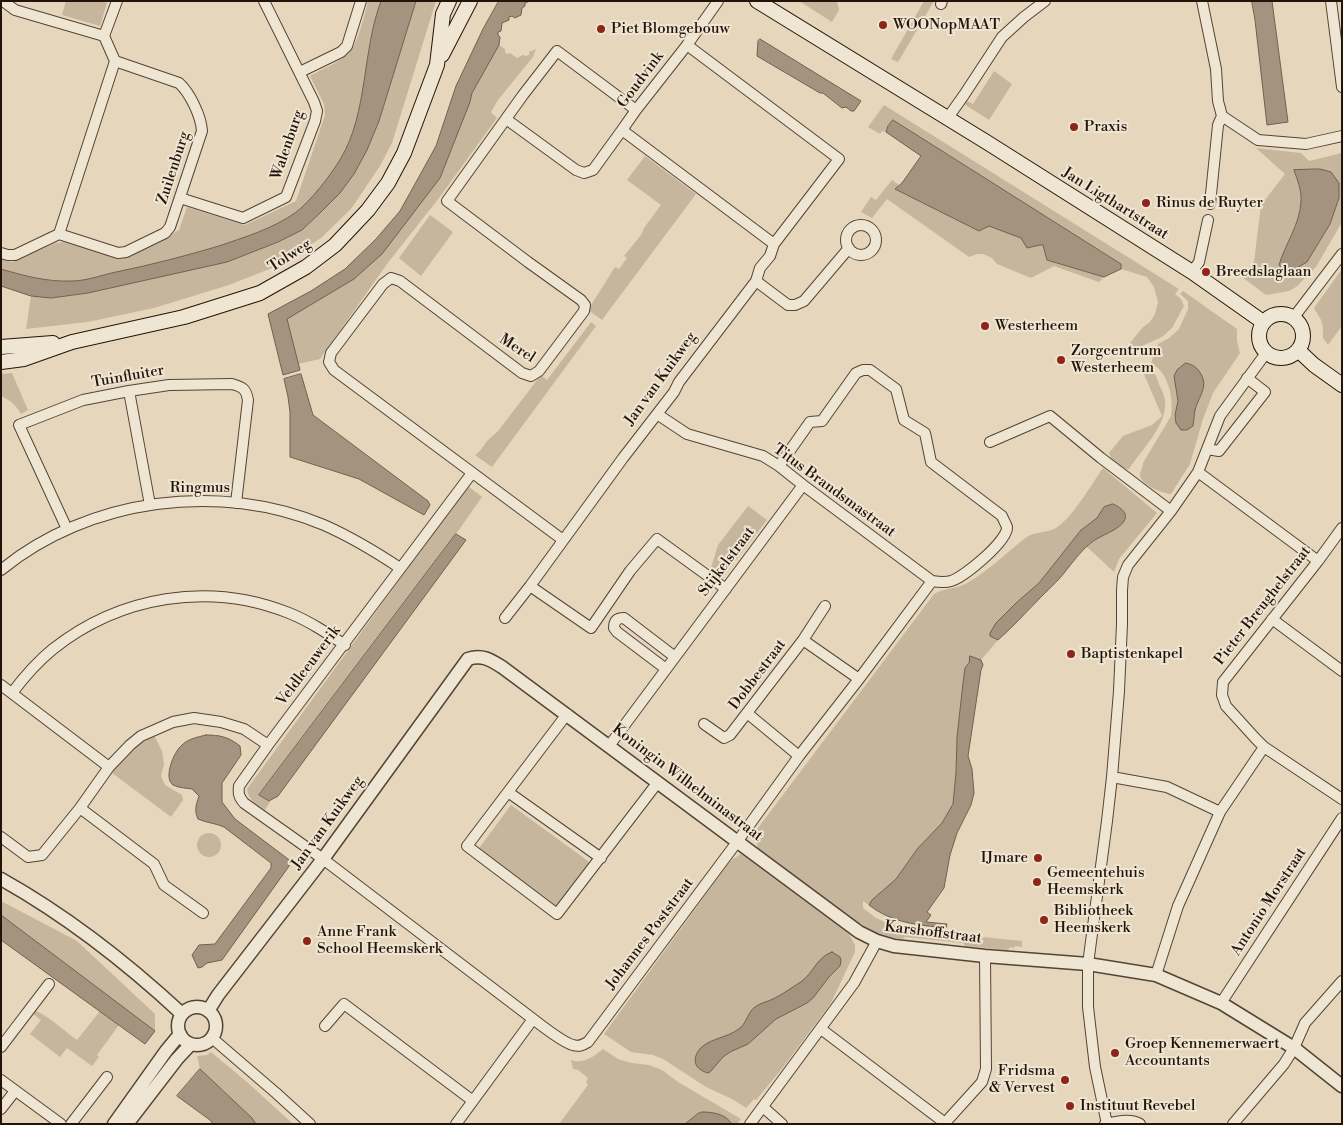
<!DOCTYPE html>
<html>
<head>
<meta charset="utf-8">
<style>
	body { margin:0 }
	#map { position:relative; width:1343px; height:1125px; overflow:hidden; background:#e6d7bc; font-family:"Libre Bodoni",serif }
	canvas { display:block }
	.frame { position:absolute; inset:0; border:2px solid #231308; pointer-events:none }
</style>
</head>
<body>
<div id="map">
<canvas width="1343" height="1125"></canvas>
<div class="frame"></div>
</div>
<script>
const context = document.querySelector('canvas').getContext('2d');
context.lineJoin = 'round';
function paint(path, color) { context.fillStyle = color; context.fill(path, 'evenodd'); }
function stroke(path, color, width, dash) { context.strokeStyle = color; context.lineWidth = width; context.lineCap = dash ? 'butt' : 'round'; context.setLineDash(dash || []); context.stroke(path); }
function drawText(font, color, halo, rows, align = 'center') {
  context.font = font + ' "Libre Bodoni",serif'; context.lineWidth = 4; context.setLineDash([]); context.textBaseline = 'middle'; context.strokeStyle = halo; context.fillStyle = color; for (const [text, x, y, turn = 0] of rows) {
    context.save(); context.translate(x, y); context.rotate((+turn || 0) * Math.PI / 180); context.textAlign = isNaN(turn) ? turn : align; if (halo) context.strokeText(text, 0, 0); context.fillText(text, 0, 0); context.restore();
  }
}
paint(new Path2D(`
	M66 1H102L107 3 100 26 62 15Z
	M368 1H381C362 51 368 113 341 158 331 175 310 202 295 213 272 229 245 237 219 246 185 256 151 265 116 272 102 275 86 281 72 281 47 282 25 276 1 269V259L11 262 15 261 56 243 63 242 125 258 179 230 187 207 245 225 296 201 325 115 324 104 310 76C324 68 344 61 353 47 359 38 365 13 368 1Z
	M416 1H436L392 143 380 166 351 209 321 238 298 253 272 268 229 285 154 308 88 322 26 329 31 296 51 298 88 293 227 262 278 242 302 230 321 212 340 193 354 174 367 150 379 121Z
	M799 1H837L839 10 832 22Z
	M924 1H934L898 62 891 59Z
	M499 45 505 49V52L507 54 510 53 517 58 523 55 526 56 529 55V52L536 49 533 57 498 100 491 112 497 118 439 198 387 264 320 359 298 364 286 319 354 279 382 254 470 102 472 93Z
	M994 71 1012 84 989 120 964 104 967 101 973 104Z
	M884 105 1179 289 1175 294 1181 299 1184 306 1172 328 1162 337 1135 349 1130 343 1143 327 1150 322 1155 314 1158 302 1154 287 1147 277 1121 269V264L893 120 888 126 886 132 882 131 880 134 868 127Z
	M1256 148 1301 153 1309 161 1342 153V222L1316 267 1296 287 1289 291 1266 295 1242 277 1254 262 1261 205 1285 174ZM1294 170H1303L1339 182V198L1330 224 1307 262 1279 265C1285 243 1300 225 1301 201 1302 192 1297 180 1294 170Z
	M645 156 696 194 602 320 588 310 615 267 619 269 627 258 624 256 641 235 644 228 661 205 627 180Z
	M892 180 899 185 896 189 1022 238 1027 248 1040 245H1043L1048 260 1104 277 1099 282 1054 266 1031 278 997 264 992 258 983 254H977L969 257 887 199 872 218 861 212 871 197 876 200Z
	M430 215 453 232 421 276 399 258Z
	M1342 269V326L1328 345 1323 338V327L1321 320 1314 308Z
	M1183 291 1237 329V341L1240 353 1213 393 1203 419 1190 464 1171 494C1163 494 1140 484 1140 475 1140 471 1143 468 1143 463L1171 416C1174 399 1168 371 1151 363L1158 344 1169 338 1179 329 1188 309V301L1180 294Z
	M591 322 596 326 492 467 475 455 480 451 487 441 498 431 541 375 547 380Z
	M1143 364C1152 368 1156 374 1159 384 1161 389 1165 396 1165 402 1167 426 1141 450 1129 469 1118 469 1113 463 1109 453L1123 436 1152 425 1162 416 1140 365Z
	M12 373 28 410 21 414C17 406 10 400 1 396V374Z
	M1103 468 1157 513 1119 559 1114 572 1086 546 1097 538 1121 525 1125 519V513L1104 507 1097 518 1081 530 1039 583 1016 603 996 623 990 636 998 640 981 660 970 656 969 663 965 668 963 683 957 737 956 773 953 804 942 823 918 848 896 879 872 900 869 905 863 901V908L876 918 885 922 904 929 1022 941V947L1015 946 1014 948 1010 947 1008 950 965 946 963 943 905 937 903 939C887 938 873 933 860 923L856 924 757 851 758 828 934 594C944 588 957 589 967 583 988 571 1005 554 1024 539 1033 531 1048 533 1056 528 1073 517 1091 485 1103 468Z
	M468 486 482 497 456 534 259 794 270 802 265 810C256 804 249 801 247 789Z
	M748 506 767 520 722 578 711 568 718 545Z
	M154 735 162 751 164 764 161 776 165 785 182 795 183 800 171 817 112 773C125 758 137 745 154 735Z
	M511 805 588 861 591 866 558 908 477 851Z
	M197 845a12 12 0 1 1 24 0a12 12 0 1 1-24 0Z
	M741 854 849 934 855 945V952L831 1003 781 1070 756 1100 754 1099 746 1108 734 1100 706 1087 663 1059 653 1055 631 1052 604 1034 728 864 733 859Z
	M1 901 77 941 155 1014V1031L1 915Z
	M35 1011C45 1013 67 1033 77 1040L100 1011 119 1025 97 1055 99 1057 92 1066 67 1048 60 1057 30 1034 41 1020 32 1013Z
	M603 1049 618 1059 632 1063 649 1065 662 1070 678 1082 741 1119 737 1124H732L730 1121 702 1112 696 1114 685 1124H559L588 1085 586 1082 588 1078 578 1070 573 1069 571 1060C582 1064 594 1057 603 1049Z
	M211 1052 247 1082 293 1124H256L252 1118 200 1069 197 1056 207 1055Z`), '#c5b69d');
const water = new Path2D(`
	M381 1H416L379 121 367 150 354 174 340 193 321 212 302 230 278 242 227 262 88 293 51 298 31 296 1 286V269C25 276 47 282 72 281 86 281 102 275 116 272 151 265 185 256 219 246 245 237 272 229 295 213 310 202 331 175 341 158 368 113 362 51 381 1Z
	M499 1H530L525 3V6L522 8 521 15 515 18 512 16 509 17V20L502 23 501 31 498 32V35L500 37 499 45 472 93 470 102 440 178 382 254 354 279 287 319 300 370 283 375 268 314 311 291 345 269 376 239 400 211 436 146 456 86 483 29Z
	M1252 1H1272L1288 122 1267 125 1255 20Z
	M760 39 861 101 854 111H851L846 107 842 108 823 93H820L757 56 758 41Z
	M893 120 1121 264V269L1104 277 1047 260 1043 245H1040L1027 248 1021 238 989 226 979 231 895 189 902 183 921 156 886 132 888 126Z
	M1320 169 1331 172 1339 183V198L1330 224 1307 262 1286 274 1279 265C1285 244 1300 225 1301 201 1302 191 1297 179 1294 170Z
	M1186 363C1193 365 1195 366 1199 371 1210 386 1199 395 1195 410 1194 415 1194 420 1193 426L1187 430H1181L1176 423 1175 415 1178 401 1174 376 1177 370Z
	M301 374 313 415 428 501 430 505 424 515 359 479 290 457V412L288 397 284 379Z
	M1113 504C1120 507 1129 513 1124 521 1119 530 1101 535 1092 542 1082 550 1076 558 1068 568 1061 578 1051 587 1042 596 1027 611 1014 626 998 640L990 636V633L996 623 1016 603 1039 583 1081 530 1097 518 1104 507Z
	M456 534 466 540 278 796 269 801 259 795Z
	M970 656 981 660 983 665 981 670 968 756 972 769 974 793 971 805 957 833 950 855 944 888 927 912 931 915 926 922 947 924 946 928C918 925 892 923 869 905L872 900 896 879 918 848 942 823 953 804 956 773 957 737 963 683 965 668 969 663Z
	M206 735C220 735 229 737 240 746L241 755 222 783V802L235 819 292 862 222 960 207 963 202 967 198 968 192 955 199 945 215 944 271 868V863L224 827C215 823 207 823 198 819 194 810 196 805 199 796L192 789C187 788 178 788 173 785 163 778 174 752 181 746 187 739 198 737 206 735Z
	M1 915 155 1031 145 1044 1 940Z
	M832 952 840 957 841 961 840 966 829 977 813 998 807 1003 776 1019 748 1044 730 1052 723 1057 710 1072 708 1073C698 1070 692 1064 697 1053 705 1038 727 1039 740 1028 747 1022 748 1012 755 1007 760 1003 767 1002 773 999 783 994 793 987 802 981 814 972 817 957 832 952Z
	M200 1069 252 1118 256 1124H213L210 1120 177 1096Z
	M702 1112C714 1112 725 1114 732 1124H685L697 1114Z`);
paint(water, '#a4947f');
stroke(water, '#70604f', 1);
const minor = new Path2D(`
	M1202 1 1216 69 1218 101 1222 116 1218 125 1210 204
	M1331 1 1342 87
	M941 4 942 1
	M104 36 117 1
	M300 72 341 52 347 46 361 1
	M1222 116 1258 140 1306 144 1342 136
	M506 119 576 170 584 173 593 170 622 130 636 110 687 45 718 1
	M947 119 964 95 1002 37 1024 17 1045 1
	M622 130 774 244
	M180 198 243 218 286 197 315 121 317 111 314 102 264 1
	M846 240a15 15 0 1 1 30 0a15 15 0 1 1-30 0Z
	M59 234 115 61
	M1 253 8 255H15L59 234 118 253 126 252 165 233 170 227 202 131C201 116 190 93 179 83L115 61 104 36 15 10 3 1
	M1192 272 1199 262 1208 220
	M756 281 788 305H795L804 301 849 248
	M1294 317 1342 254
	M129 391 150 505
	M657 414 687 434 763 456 779 466 803 485 932 581C938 582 945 583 951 581 964 577 1008 541 1007 527 1006 524 1003 519 1002 516L931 462 925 433 904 420 896 389 870 370H863L856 373 822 421 810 422 779 466
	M990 442 1050 416 1101 458 1171 511
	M1207 449 1219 451 1265 392 1247 378
	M1198 472 1318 561
	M472 473 268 745 239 786C238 794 239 797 244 803L323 859 533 1019C542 1026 564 1043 573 1045 579 1047 583 1045 588 1042L737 842 799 756 859 679 932 581
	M1342 528 1318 561 1223 682 1222 695 1226 706 1256 739 1264 747 1342 799
	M67 529 19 425 83 400 129 391 169 385 232 384C243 387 246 389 248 400L236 503
	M563 540 334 370 329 362 331 353 383 284 391 278 400 281 522 373 531 376 539 371 584 311 585 305 581 300 528 262 447 201 523 95 557 51 636 110
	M1 570C89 498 220 481 324 525 351 537 376 552 400 568
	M530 586 591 628 630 571 657 539 726 589
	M505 618 530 586 623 458 674 392 679 382 756 281 760 268 770 256 774 244 839 159 687 45
	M1272 619 1342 671
	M803 640 859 679
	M666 669 617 632 614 628C614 621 617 618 624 618L675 657
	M1 685 109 767
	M12 693C24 677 37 662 53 649 120 596 209 581 289 613 309 621 327 633 345 645
	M747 713 799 756
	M567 714 467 846 557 914 658 782
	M704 724 724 738 730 735 803 640 825 606
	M609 746 803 485
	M1112 777 1167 787 1220 812
	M508 792 601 858
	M80 808 154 864 164 885 203 913
	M1 837 28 857 42 855 80 808 109 767 130 745 141 736 173 722 194 718 221 722 244 729 268 745
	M1156 975 1178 906 1220 812 1264 747
	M1221 1003 1342 818
	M325 1026 344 1004 473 1101
	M821 1029 945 1123
	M212 1038 276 1093 310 1124
	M1 1047 49 984
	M1 1080 61 1124
	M763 1107 782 1124
	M1 1109 15 1091
	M71 1124 107 1077
	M456 1124 533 1019
	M750 1124 854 983 877 941
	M944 1124 982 1082 986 1069 985 956
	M1105 1124C1116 1122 1130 1118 1140 1124
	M1107 1124 1095 1067 1088 1007V964L1107 821 1112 777 1119 691 1122 624V590L1123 577 1128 565 1171 511 1198 472 1220 416 1266 353
	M1233 1124 1284 1064 1294 1048 1305 1023 1342 981`);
const tertiary = new Path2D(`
	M1 879C67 916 127 963 182 1014
	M178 1026a19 19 0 1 1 38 0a19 19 0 1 1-38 0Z
	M208 1011 218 995 323 859 468 659C482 654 491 660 502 667L859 932 877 941 894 946 985 956 1088 964 1156 975 1221 1003 1294 1048 1342 1086
	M114 1124 166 1051 180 1034
	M127 1124 177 1059 191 1044`);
const secondary = new Path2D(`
	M757 1 988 143 1192 272 1263 322
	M442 55 470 1
	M1259 336a22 22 0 1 1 44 0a22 22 0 1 1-44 0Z
	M1 347 53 343
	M1298 350 1314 365 1342 385
	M1 362 24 359 72 342 184 317 260 293 306 267 335 245 368 210 388 183 404 153 437 65 443 14 449 1`);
stroke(minor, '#544435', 12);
stroke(tertiary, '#544435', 15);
stroke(secondary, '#231308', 16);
stroke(minor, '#efe5d3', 10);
stroke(tertiary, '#efe5d3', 12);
stroke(secondary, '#efe5d3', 14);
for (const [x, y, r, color] of [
	[883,25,5,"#8f2418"],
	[601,29,5,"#8f2418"],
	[1074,127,5,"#8f2418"],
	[1146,203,5,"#8f2418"],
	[1206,272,5,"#8f2418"],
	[985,326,5,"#8f2418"],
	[1061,360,5,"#8f2418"],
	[1071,654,5,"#8f2418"],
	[1038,858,5,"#8f2418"],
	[1037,882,5,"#8f2418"],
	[1044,920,5,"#8f2418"],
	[307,941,5,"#8f2418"],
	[1115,1053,5,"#8f2418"],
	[1065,1080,5,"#8f2418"],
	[1070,1106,5,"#8f2418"]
]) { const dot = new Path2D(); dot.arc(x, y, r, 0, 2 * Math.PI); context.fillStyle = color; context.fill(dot); stroke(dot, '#efe5d3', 2); }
drawText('15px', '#231308', '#efe5d3', [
	["WOONopMAAT",893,25],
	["Piet Blomgebouw",611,29],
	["Praxis",1084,127],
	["Rinus de Ruyter",1156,203],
	["Breedslaglaan",1216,272],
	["Westerheem",995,326],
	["Zorgcentrum",1071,351],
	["Westerheem",1071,368],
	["Baptistenkapel",1081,654],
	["IJmare",1028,858,"right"],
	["Gemeentehuis",1047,873],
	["Heemskerk",1047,890],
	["Bibliotheek",1054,911],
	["Heemskerk",1054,928],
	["Anne Frank",317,932],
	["School Heemskerk",317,949],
	["Groep Kennemerwaert",1125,1044],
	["Accountants",1125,1061],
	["Fridsma",1055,1071,"right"],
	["& Vervest",1055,1088,"right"],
	["Instituut Revebel",1080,1106]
], 'left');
drawText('15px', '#231308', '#efe5d3', [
	["Goudvink",641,80,-53],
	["Walenburg",288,145,-71],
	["Zuilenburg",174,168,-72],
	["Jan Ligthartstraat",1115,204,32],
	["Tolweg",290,256,-33],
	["Merel",517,349,33],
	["Tuinfluiter",128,377,-10],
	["Jan van Kuikweg",661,379,-54],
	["Ringmus",200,488],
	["Titus Brandsmastraat",834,491,36],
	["Stijkelstraat",727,562,-53],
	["Pieter Breughelstraat",1263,606,-52],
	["Veldleeuwerik",309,666,-53],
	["Dobbestraat",758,675,-53],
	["Koningin Wilhelminastraat",687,783,37],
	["Jan van Kuikweg",328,823,-54],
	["Antonio Morstraat",1269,902,-57],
	["Karshoffstraat",933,933,7],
	["Johannes Poststraat",650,934,-53]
]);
</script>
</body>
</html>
